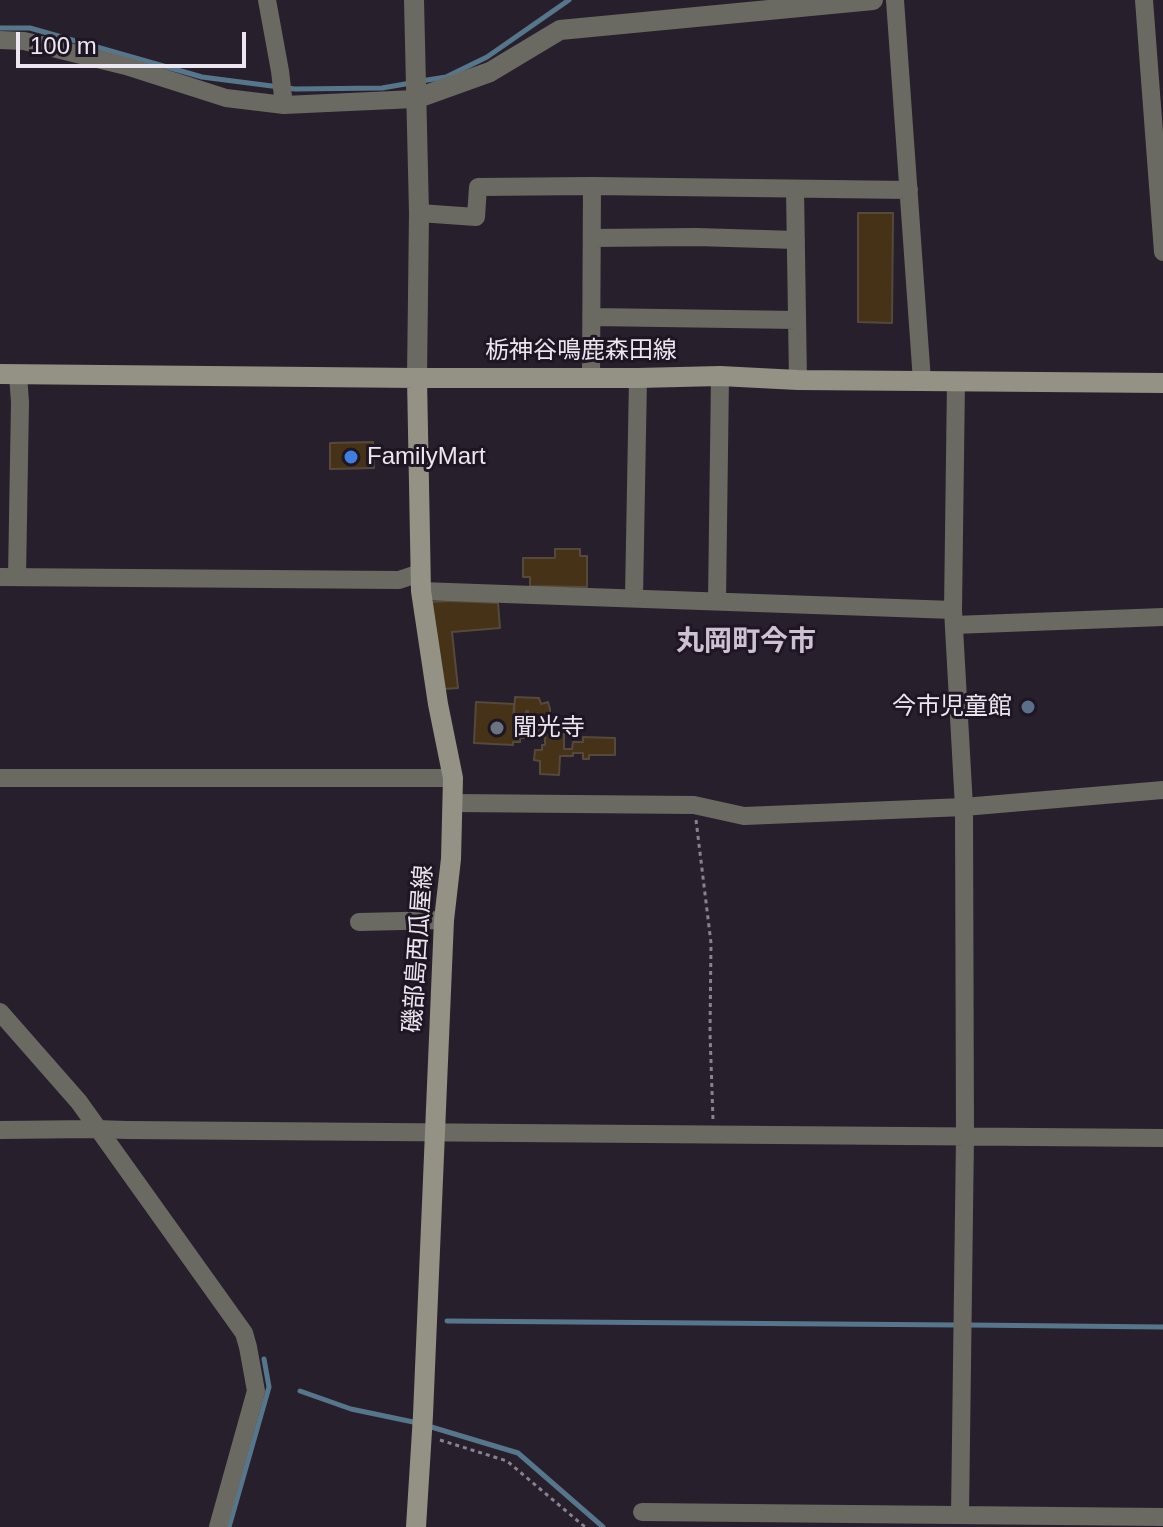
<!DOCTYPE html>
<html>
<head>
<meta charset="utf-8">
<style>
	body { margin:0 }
	#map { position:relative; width:1163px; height:1527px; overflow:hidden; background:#281f2d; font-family:Helvetica,sans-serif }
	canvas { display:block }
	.scale { position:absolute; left:16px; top:32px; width:230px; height:36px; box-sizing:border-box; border:4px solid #ebe6ef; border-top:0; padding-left:10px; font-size:24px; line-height:28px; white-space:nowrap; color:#ebe6ef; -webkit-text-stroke:6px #1e1623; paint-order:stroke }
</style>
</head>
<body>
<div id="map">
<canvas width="1163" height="1527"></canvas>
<div class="scale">100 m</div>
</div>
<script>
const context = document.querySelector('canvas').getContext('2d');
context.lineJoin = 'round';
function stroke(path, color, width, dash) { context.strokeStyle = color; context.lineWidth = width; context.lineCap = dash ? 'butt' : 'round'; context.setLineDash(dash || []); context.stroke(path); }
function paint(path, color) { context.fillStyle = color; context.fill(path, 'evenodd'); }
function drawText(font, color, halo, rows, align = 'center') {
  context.font = font + ' Helvetica,"Noto Sans JP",sans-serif'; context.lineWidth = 6; context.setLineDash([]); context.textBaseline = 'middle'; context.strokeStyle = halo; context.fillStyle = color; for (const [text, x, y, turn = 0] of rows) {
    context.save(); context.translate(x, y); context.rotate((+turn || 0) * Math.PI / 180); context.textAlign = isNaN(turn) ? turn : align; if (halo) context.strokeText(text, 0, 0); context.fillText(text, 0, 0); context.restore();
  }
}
stroke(new Path2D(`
	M0 28H30L202 77 295 89 382 88 411 83
	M421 81 446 77 487 57 569 0
	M447 1321 958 1325
	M968 1325 1163 1327
	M300 1391 351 1409 418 1423
	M428 1426 518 1453 603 1527
	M229 1527 269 1387 264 1359`), '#56768c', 5);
const building = new Path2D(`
	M858 213H893L892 323 858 322Z
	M373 442 374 468 330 469V443Z
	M555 549H580V556H587V587L530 586V577H523V558H555Z
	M450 601 498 603 500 628 452 632 458 688 443 689 432 602Z
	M515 697 539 698 541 704 548 702 550 709V730H555V734H564V749H572L573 742H583V737L615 738V755H589V759H583V753H573V756H560L559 775 540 774V761L534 760 535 750H542V745H545V737L527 736 528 711H526V714H514Z
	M476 702 514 704 513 719H522L521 723H527L526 736 524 738H520V742H513V745L474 743Z`);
paint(building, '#463216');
stroke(building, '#55493b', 2);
stroke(new Path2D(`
	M696 820 711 943 710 1033 713 1120
	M440 1440 507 1461 585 1527`), '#89828e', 3, [4, 4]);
stroke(new Path2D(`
	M267 0 280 71 284 105
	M895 0 922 381
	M1144 0 1163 252
	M0 40 24 41 126 66 226 98 284 105 415 99
	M795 189 798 380
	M419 213 476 217 478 187 592 186
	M592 238 696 237 796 240
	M593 317 797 320
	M591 378 592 186 909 190
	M956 381 953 610 964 807 965 1137 960 1515
	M0 577 399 580 420 573
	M17 577 20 402 18 375
	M421 591 953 610
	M634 597 638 378
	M717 601 720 376
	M954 625 1163 617
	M0 778H453
	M453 803 694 805 744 816 964 807 1163 790
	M359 922 444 920
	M0 1012 79 1102 244 1333 248 1347 256 1391 218 1527
	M0 1130 95 1129
	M127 1130 1163 1138
	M642 1512 1163 1517`), '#6a6a62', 18);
stroke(new Path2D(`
	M414 0 419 213 417 378
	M415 99 490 72 560 30 873 0`), '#6a6a62', 20);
stroke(new Path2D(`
	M0 374 417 378H638L720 376 798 380 1163 383
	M416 1527 423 1415 444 920 451 859 453 778 438 704 421 591 417 378`), '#939285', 20);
stroke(new Path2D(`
	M95 1129 127 1130`), '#6a6a62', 18);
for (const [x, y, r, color] of [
	[351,457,8,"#3f7fe0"],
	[1028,707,8,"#5c6f8a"],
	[497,728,8,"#6b7280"]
]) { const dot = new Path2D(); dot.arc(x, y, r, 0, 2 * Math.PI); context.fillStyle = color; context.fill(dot); stroke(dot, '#1e1623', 3); }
drawText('24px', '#ebe6ef', '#1e1623', [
	["栃神谷鳴鹿森田線",581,351],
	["磯部島西瓜屋線",419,949,-86]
]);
drawText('24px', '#ebe6ef', '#1e1623', [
	["FamilyMart",367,457],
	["今市児童館",1012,707,"right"],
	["聞光寺",513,728]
], 'left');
drawText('bold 28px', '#cdc1d3', '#1e1623', [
	["丸岡町今市",746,642]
]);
</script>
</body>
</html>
